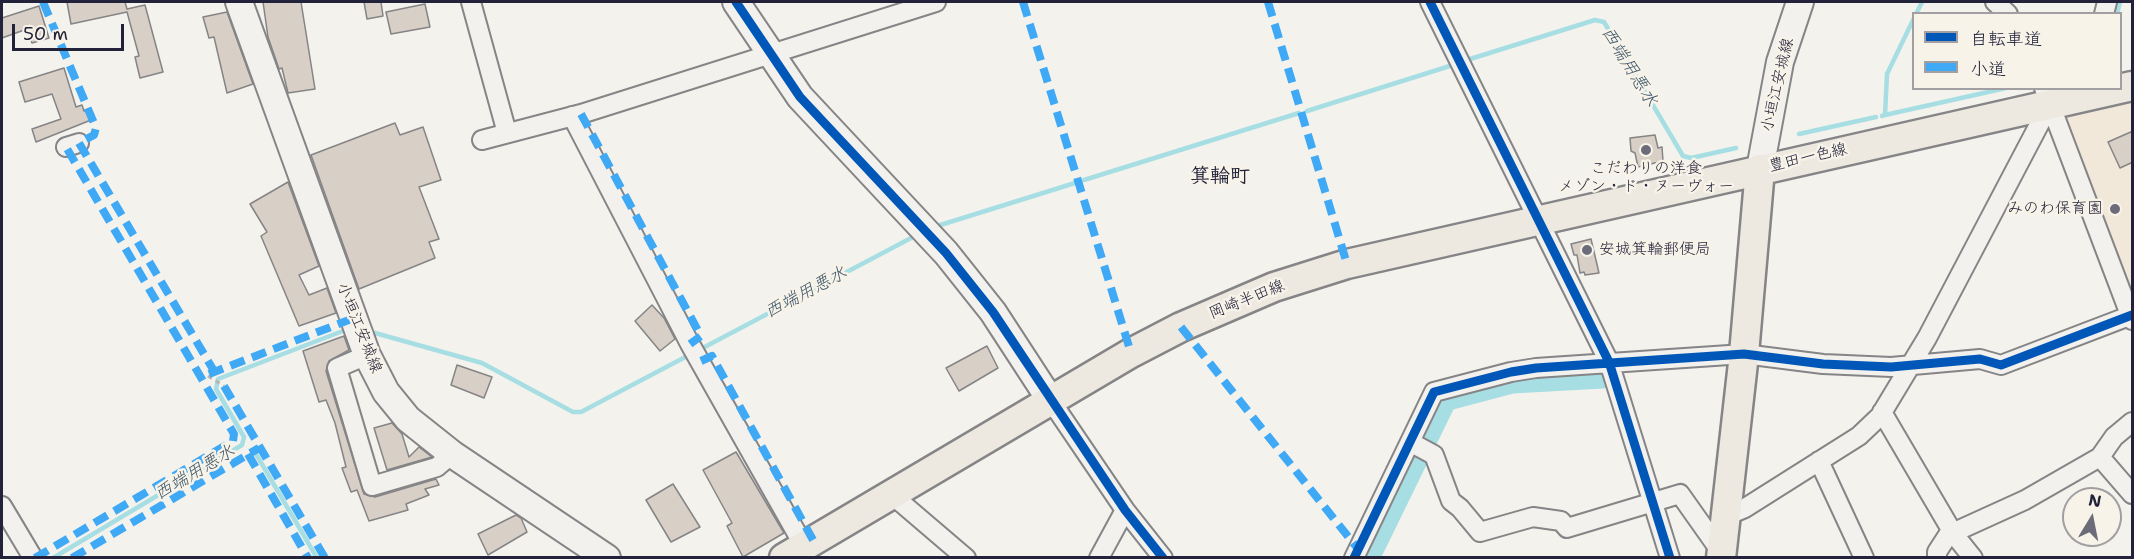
<!DOCTYPE html>
<html>
<head>
<meta charset="utf-8">
<style>
	body { margin:0 }
	#map { position:relative; width:2134px; height:559px; overflow:hidden; background:#f4f2ec; font-family:"Shantell Sans","Klee One",sans-serif }
	canvas { display:block }
	.frame { position:absolute; inset:0; border:3px solid #22223b; pointer-events:none }
	.legend { position:absolute; left:1912px; top:12px; width:210px; height:78px; box-sizing:border-box; background:#f7f3e8; border:2px solid #a29fa3; margin:0; padding:8px 10px; list-style:none; font-size:18px; color:#22223b }
	.legend li { display:flex; align-items:center; gap:12px; height:30px }
	.legend b { width:30px; border:2px solid #a29fa3 }
	.north { position:absolute; left:2062px; top:487px; width:60px; height:60px; box-sizing:border-box; background:#f7f3e8; border:2px solid #a29fa3; border-radius:50%; rotate:10deg; font-size:16px; font-weight:700; line-height:24px; text-align:center; color:#22223b }
	.north::after { content:''; display:block; margin:auto; width:21px; height:27px; background:#6c6b79; clip-path:polygon(50% 0,100% 100%,50% 72%,0 100%) }
	.scale { position:absolute; left:12px; top:24px; width:112px; height:27px; box-sizing:border-box; border:3px solid #22223b; border-top:0; padding-left:8px; font-size:18px; line-height:21px; white-space:nowrap; color:#22223b; -webkit-text-stroke:4px #f7f3e8; paint-order:stroke }
</style>
</head>
<body>
<div id="map">
<canvas width="2134" height="559"></canvas>
<div class="frame"></div>
<ul class="legend">
<li><b style="height:8px;background:#0057b8"></b>自転車道</li>
<li><b style="height:8px;background:#3fa9f5"></b>小道</li>
</ul>
<div class="north">N</div>
<div class="scale">50 m</div>
</div>
<script>
const context = document.querySelector('canvas').getContext('2d');
context.lineJoin = 'round';
function paint(path, color) { context.fillStyle = color; context.fill(path, 'evenodd'); }
function stroke(path, color, width, dash) { context.strokeStyle = color; context.lineWidth = width; context.lineCap = dash ? 'butt' : 'round'; context.setLineDash(dash || []); context.stroke(path); }
function drawText(font, color, halo, rows, align = 'center') {
  context.font = font + ' "Shantell Sans","Klee One",sans-serif'; context.lineWidth = 5; context.setLineDash([]); context.textBaseline = 'middle'; context.strokeStyle = halo; context.fillStyle = color; for (const [text, x, y, turn = 0] of rows) {
    context.save(); context.translate(x, y); context.rotate((+turn || 0) * Math.PI / 180); context.textAlign = isNaN(turn) ? turn : align; if (halo) context.strokeText(text, 0, 0); context.fillText(text, 0, 0); context.restore();
  }
}
paint(new Path2D(`
	M2132 103V303L2064 116Z`), '#f1e8da');
stroke(new Path2D(`
	M1916 14 1922 2
	M2117 14 2120 2
	M1467 60 1595 20 1604 22 1683 156 1691 158 1736 148
	M1307 111 1453 65
	M1885 115 2006 88
	M1882 116 1885 115 1887 74 1914 18
	M1799 134 1876 117
	M1084 180 1299 113
	M934 227 1075 183
	M368 331 482 363 573 412H581L691 354
	M699 350 913 237
	M256 454 317 558
	M53 558 242 445 244 437 216 389 218 379 348 329`), '#a6dee3', 4.5);
stroke(new Path2D(`
	M1366 558 1444 398 1512 380 1603 375`), '#a6dee3', 27);
const building = new Path2D(`
	M67 2H125L127 9 145 5 163 72 140 78 135 57 139 56 127 12 71 24Z
	M263 2H301L315 89 288 93 282 68 279 69 268 37Z
	M364 2H381L383 16 367 19Z
	M425 4 430 27 391 34 386 12Z
	M39 6 49 38 32 43 27 29 2 38V18Z
	M227 12 253 84 227 93 214 37 209 38 203 17Z
	M64 68 76 107 82 105 84 111 88 110 91 120 36 142 32 129 61 119 52 94 25 102 19 82Z
	M395 123 400 135 423 127 441 180 419 187 439 239 429 242 435 258 359 289 311 155Z
	M2133 131V162L2120 168 2108 142Z
	M1655 135 1658 148 1662 147 1663 161 1638 167 1635 153 1631 151 1630 138Z
	M288 182 319 266 299 275 309 295 327 288 336 313 299 326 261 236 267 232 250 204Z
	M1591 239 1599 273 1585 275 1584 272 1580 273 1577 255H1574L1571 244Z
	M652 305 664 318 675 339 660 351 635 321Z
	M344 336 349 350 329 361 326 371 364 494 375 497 436 479 439 485 425 489 429 495 406 504 408 510 369 521 357 490 351 492 342 468 346 467 335 423 326 400 319 402 303 351Z
	M987 346 998 368 959 391 946 368Z
	M457 365 492 377 484 398 451 385Z
	M392 423 402 434 409 457 419 447 432 457 387 470 374 428Z
	M736 452 784 533 743 557 727 526 732 523 703 470Z
	M673 484 700 527 671 542 646 500Z
	M516 515 521 518 527 532 488 555 478 534Z`);
paint(building, '#d8cfc6');
stroke(building, '#858486', 1.5);
const street = new Path2D(`
	M471 2 507 133
	M1430 2 1609 362 1670 558
	M1995 2 2008 14
	M2104 14 2107 2
	M2044 88 2132 320
	M572 116 690 344 804 546
	M482 140 581 114 936 2
	M66 147 79 143
	M367 355 337 368 372 486 437 467 452 454
	M1051 401 1125 510 1163 558
	M1882 412 1953 533 1973 558
	M1410 442 1434 455 1451 501 1460 508 1480 532 1533 517 1561 521 1567 528 1680 494 1721 552
	M2100 457 2132 494
	M1819 461 1864 558
	M891 494 966 558
	M2 506 33 558
	M1726 516 1745 508 1859 436 1880 416 1927 338 2052 100
	M1099 558 1125 510
	M1354 558 1434 392 1511 372 1536 368 1744 354 1823 364 1891 367 1980 359 2001 365 2132 315
	M1937 558V552L1948 535 2025 500 2100 457 2114 437 2132 422`);
const secondary = new Path2D(`
	M239 2 367 355 386 392 408 419 452 454 607 558
	M736 2 800 97 946 253 993 312 1051 401
	M1760 169 1780 62 1800 2`);
const primary = new Path2D(`
	M784 558 1131 353 1181 327 1274 287 1347 264 2132 86
	M1721 558 1744 354 1760 169`);
stroke(street, '#858486', 22);
stroke(secondary, '#858486', 30);
stroke(primary, '#858486', 33);
stroke(new Path2D(`
	M208 376 224 386`), '#b8b6b6', 3, [4.5, 4.5]);
stroke(street, '#f2f1ed', 18);
stroke(secondary, '#f2f1ed', 26);
stroke(primary, '#ede8e0', 28);
stroke(new Path2D(`
	M43 2 96 128 94 135 79 143 214 371
	M1023 2 1131 353
	M1268 2 1347 264
	M581 114 701 336 690 344
	M1181 327 1358 549
	M701 361 712 356 813 540
	M209 374 354 318
	M224 386 325 558
	M248 454 308 558
	M35 558 233 441 234 434 66 147
	M72 558 259 448`), '#3fa9f5', 8, [15, 8]);
stroke(new Path2D(`
	M736 2 800 97 946 253 993 312 1125 510 1163 558
	M1430 2 1609 362 1670 558
	M1354 558 1434 392 1511 372 1536 368 1744 354 1823 364 1891 367 1980 359 2001 365 2132 315`), '#0057b8', 9);
for (const [x, y, r, color] of [
	[1646,150,6,"#6c6b79"],
	[2115,209,6,"#6c6b79"],
	[1587,250,6,"#6c6b79"]
]) { const dot = new Path2D(); dot.arc(x, y, r, 0, 2 * Math.PI); context.fillStyle = color; context.fill(dot); stroke(dot, '#f7f3e8', 2); }
drawText('16px', '#22223b', '#f7f3e8', [
	["小垣江安城線",1778,85,-77],
	["豊田一色線",1808,158,-13],
	["岡崎半田線",1247,300,-22],
	["小垣江安城線",359,328,68]
]);
drawText('16px', '#22223b', '#f7f3e8', [
	["こだわりの洋食",1646,169],
	["メゾン・ド・ヌーヴォー",1646,187],
	["みのわ保育園",2103,209,"right"],
	["安城箕輪郵便局",1599,250,"left"]
]);
drawText('italic 18px', '#40586c', '#f7f3e8', [
	["西端用悪水",1629,67,58],
	["西端用悪水",806,293,-28],
	["西端用悪水",195,473,-31]
]);
drawText('bold 20px', '#22223b', '#f7f3e8', [
	["箕輪町",1220,177]
]);
</script>
</body>
</html>
